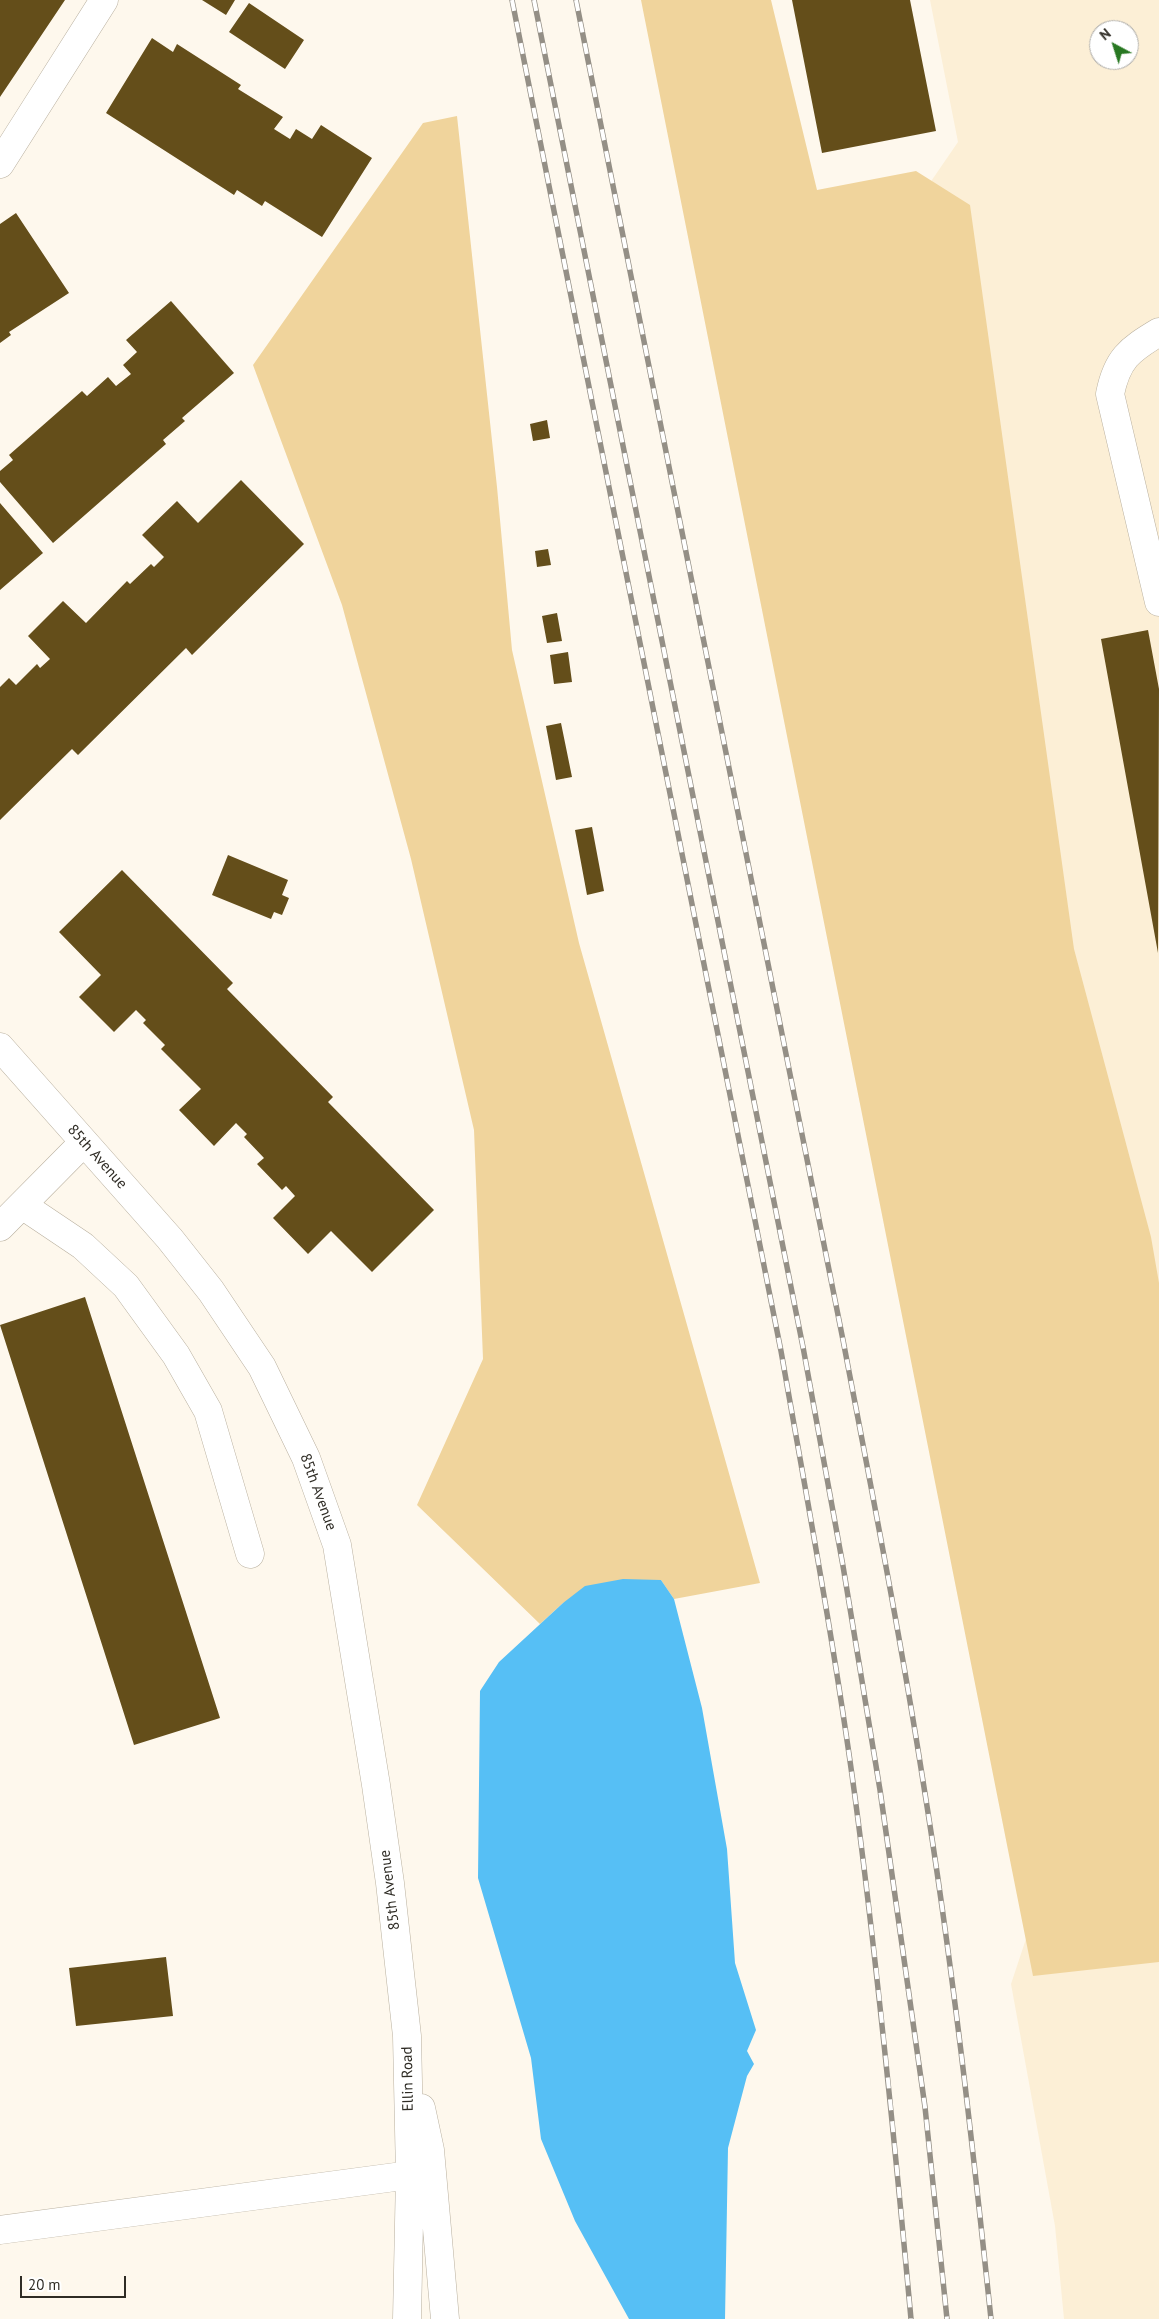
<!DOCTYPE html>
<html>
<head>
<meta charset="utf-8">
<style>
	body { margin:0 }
	#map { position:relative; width:1159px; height:2319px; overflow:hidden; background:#fef8ed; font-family:"PT Sans",sans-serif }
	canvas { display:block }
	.north { position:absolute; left:1089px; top:20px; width:50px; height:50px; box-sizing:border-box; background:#fff; border:1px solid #acaba8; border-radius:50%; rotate:320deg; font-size:14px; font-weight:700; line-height:20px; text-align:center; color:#2f2c25 }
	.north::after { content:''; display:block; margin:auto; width:18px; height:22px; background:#287822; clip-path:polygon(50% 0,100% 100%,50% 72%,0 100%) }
	.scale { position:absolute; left:20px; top:2276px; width:106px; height:22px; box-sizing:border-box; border:2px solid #2f2c25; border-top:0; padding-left:6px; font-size:15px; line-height:18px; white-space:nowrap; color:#2f2c25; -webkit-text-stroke:4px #fff; paint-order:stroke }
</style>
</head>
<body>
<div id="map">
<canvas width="1159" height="2319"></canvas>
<div class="north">N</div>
<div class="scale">20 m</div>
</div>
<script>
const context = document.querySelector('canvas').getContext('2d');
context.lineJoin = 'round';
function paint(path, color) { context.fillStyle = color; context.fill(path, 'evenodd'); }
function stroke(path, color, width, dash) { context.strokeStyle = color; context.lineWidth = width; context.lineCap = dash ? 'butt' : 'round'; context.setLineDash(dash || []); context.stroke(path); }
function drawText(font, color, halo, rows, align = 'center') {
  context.font = font + ' "PT Sans",sans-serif'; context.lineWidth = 5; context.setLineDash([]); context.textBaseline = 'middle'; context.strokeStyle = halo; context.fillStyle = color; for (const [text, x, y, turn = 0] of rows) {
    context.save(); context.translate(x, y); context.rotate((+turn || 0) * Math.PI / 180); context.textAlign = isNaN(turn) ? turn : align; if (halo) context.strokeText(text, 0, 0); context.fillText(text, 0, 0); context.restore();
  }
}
paint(new Path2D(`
	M930 0H1159V2319H1064L1055 2226 1011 1984 1097 1725 831 327 958 142ZM1099 30H1129V60H1099Z`), '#fcefd6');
paint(new Path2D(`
	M641 0H771L817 190 916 171 970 205 1074 949 1151 1237 1159 1283V1962L1033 1976Z
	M457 116 497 487 512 650 579 943 760 1583 674 1599 661 1580 563 1603 540 1624 417 1505 483 1359 474 1130 411 859 342 605 253 365 423 123Z`), '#f0d49c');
paint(new Path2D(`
	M623 1579 661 1580 674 1599 702 1708 727 1849 735 1963 756 2030 747 2051 754 2064 747 2076 728 2148 725 2319H629L575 2221 541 2139 531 2058 478 1878 480 1691 499 1662 563 1603 585 1586Z`), '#56bff5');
paint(new Path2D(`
	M0 0H65L0 97Z
	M202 0H235L226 15Z
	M792 0H910L936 131 822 153Z
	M249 3 304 40 285 69 229 32Z
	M152 38 173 52 177 44 241 85 238 89 283 117 274 129 290 139 296 129 312 139 321 125 372 158 322 237 265 201 262 206 237 190 234 195 106 113Z
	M16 213 69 293 9 332 11 335 0 343V224Z
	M171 301 234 373 182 418 185 421 163 440 166 444 53 543 0 482V471L13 460 9 455 82 391 87 396 108 377 116 386 131 374 123 365 137 352 126 340Z
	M547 420 550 438 533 441 530 424Z
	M241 480 304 544 192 655 186 648 78 755 72 749 0 820V687L9 678 16 685 37 664 40 668 50 659 28 636 63 601 86 623 127 581 130 584 151 564 154 567 164 557 142 535 177 501 198 523Z
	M0 503 43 553 0 590Z
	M548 549 551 565 537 567 535 551Z
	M557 613 562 641 547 643 542 616Z
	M1148 630 1159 689 1158 953 1101 639Z
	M568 652 572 682 554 684 550 655Z
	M561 723 572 777 556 780 546 726Z
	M592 827 604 891 587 895 575 830Z
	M228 855 288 880 282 895 289 898 282 915 274 912 271 919 212 895Z
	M122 870 233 983 227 989 333 1097 328 1102 434 1210 372 1272 331 1231 308 1254 273 1218 295 1196 286 1186 282 1190 257 1164 264 1158 244 1137 247 1134 236 1123 214 1146 179 1110 201 1089 161 1049 165 1045 143 1023 146 1020 136 1010 114 1032 79 997 101 975 59 932Z
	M85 1297 220 1718 134 1745 0 1325Z
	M166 1957 173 2016 76 2026 69 1968Z`), '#644e1a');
const minor = new Path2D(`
	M0 164 104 0
	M1159 332C1129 350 1117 359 1110 394L1159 602
	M0 1047 170 1239 211 1291 262 1367 306 1458 337 1545 376 1785 390 1883 407 2036 410 2175 407 2319
	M22 1205 83 1246 126 1286 176 1355 208 1411 250 1554
	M0 1227 84 1142
	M421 2108 430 2150 445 2319
	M0 2230 410 2175`);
stroke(minor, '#b8af9e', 29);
stroke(minor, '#fff', 28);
const rail = new Path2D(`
	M512 0 781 1351C807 1499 835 1648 855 1797 878 1970 895 2145 911 2319
	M534 0 803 1347 843 1566 880 1790 925 2107 947 2319
	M576 0 843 1340C871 1487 900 1634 923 1781 952 1960 972 2139 991 2319`);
stroke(rail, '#948f86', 5.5);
stroke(rail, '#fff', 4, [11]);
drawText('15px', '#2f2c25', '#fff', [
	["85th Avenue",97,1157,48],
	["85th Avenue",318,1492,70],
	["85th Avenue",390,1890,-97],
	["Ellin Road",408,2079,-91]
]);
</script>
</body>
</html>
